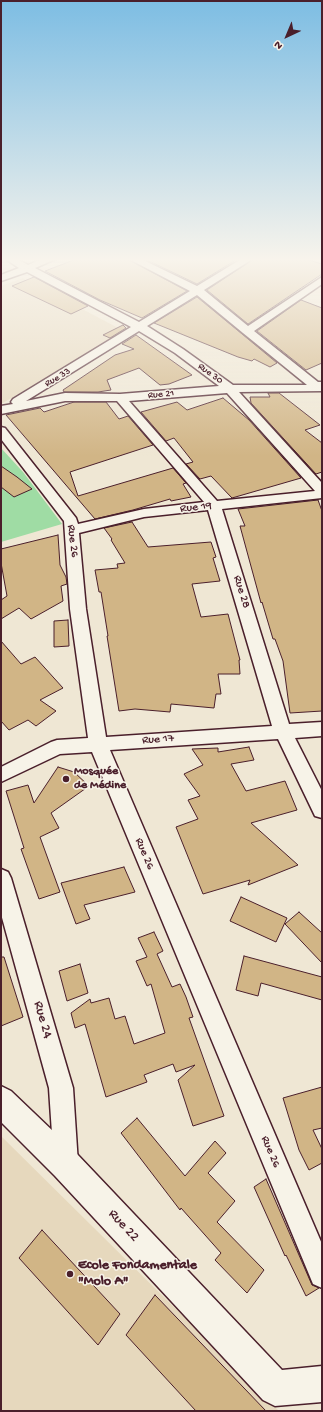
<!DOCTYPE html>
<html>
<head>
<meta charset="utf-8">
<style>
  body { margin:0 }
  #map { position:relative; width:323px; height:1412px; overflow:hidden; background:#efe7d4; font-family:"Gochi Hand",sans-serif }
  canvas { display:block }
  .frame { position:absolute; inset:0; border:2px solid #4a1f2b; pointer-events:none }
  .north { position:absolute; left:267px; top:16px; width:40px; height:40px; -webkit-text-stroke:3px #f7f3e8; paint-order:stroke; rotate:224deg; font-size:11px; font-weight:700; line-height:16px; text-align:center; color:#4a1f2b }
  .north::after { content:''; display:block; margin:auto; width:14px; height:18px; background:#4a1f2b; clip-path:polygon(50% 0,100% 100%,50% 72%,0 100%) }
</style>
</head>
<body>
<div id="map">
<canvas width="323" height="1412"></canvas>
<div class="frame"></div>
<div class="north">N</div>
</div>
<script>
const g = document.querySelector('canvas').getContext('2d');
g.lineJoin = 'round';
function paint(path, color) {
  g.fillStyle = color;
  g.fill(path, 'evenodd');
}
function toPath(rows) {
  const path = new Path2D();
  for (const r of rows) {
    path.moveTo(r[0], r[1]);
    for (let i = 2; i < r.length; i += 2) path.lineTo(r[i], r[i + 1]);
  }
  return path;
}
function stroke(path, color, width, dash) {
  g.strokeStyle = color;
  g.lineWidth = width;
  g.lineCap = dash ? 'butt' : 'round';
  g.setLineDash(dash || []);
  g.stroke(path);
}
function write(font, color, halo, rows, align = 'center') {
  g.font = font + ' "Gochi Hand",sans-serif';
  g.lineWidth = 3;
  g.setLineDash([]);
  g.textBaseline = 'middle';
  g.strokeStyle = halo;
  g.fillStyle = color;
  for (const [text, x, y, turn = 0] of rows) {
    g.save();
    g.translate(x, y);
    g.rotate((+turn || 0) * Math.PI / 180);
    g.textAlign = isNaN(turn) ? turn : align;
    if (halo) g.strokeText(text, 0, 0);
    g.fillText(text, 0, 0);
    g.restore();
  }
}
paint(toPath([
  [23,278,126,332,1,404,1,286],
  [1,1136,279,1411,1,1411]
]), '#e6d8bd');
paint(toPath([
  [1,448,23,472,62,524,1,542]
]), '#9fdca4');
const building = toPath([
  [79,258,126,258,187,291,142,318,100,300,45,271,79,258],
  [143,258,239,258,197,284,143,258],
  [255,258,302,258,322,264,322,274,248,324,207,290,255,258],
  [34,277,88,306,71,314,12,286,34,277],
  [197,297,242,334,277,363,270,367,254,359,252,361,238,357,154,323,197,297],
  [301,300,322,308,322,363,306,370,257,331,301,300],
  [123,325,126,328,110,338,103,335,123,325],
  [136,335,192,375,169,384,160,385,139,368,107,380,111,390,98,392,64,392,63,390,115,355,134,349,122,344,136,335],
  [268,393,279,393,320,425,305,430,322,443,322,472,316,474,251,403,250,397,270,397,268,393],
  [223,398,249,420,301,478,232,498,211,476,200,479,186,464,193,462,174,438,166,441,141,412,177,402,187,410,223,398],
  [74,402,106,402,119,419,128,416,153,445,70,472,78,496,173,468,186,483,183,484,191,497,171,501,170,499,133,510,95,519,6,415,40,408,44,412,74,402],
  [1,466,17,477,32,489,14,497,1,487,1,466],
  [318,500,322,511,322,711,290,713,283,661,275,639,273,639,262,602,261,603,240,526,245,526,238,509,318,500],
  [132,522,148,547,211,542,216,557,213,558,220,581,192,584,201,617,228,614,240,660,239,660,240,674,218,674,221,694,216,694,214,708,171,704,170,712,135,709,119,711,107,636,108,636,101,592,99,592,95,570,118,568,117,564,125,563,111,540,112,539,104,528,132,522],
  [58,535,60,565,66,577,67,584,61,586,63,601,31,619,19,608,1,619,1,600,7,596,1,563,1,549,58,535],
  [68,620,69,646,54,647,54,621,68,620],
  [1,641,21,664,35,657,63,688,40,700,56,711,36,726,28,720,9,730,1,721,1,641],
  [249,747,254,760,231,764,246,791,285,781,297,810,251,823,298,865,248,885,250,880,203,894,176,827,198,819,188,800,200,796,184,774,203,765,192,749,218,748,218,752,249,747],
  [58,767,74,772,89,786,51,813,59,828,40,837,60,892,39,899,21,849,24,848,6,791,28,785,34,803,58,767],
  [124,867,135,892,84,905,90,919,76,924,61,883,124,867],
  [241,897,287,918,276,942,230,921,241,897],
  [299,912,322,933,322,963,285,924,299,912],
  [154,932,163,951,157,954,172,987,180,984,186,997,193,1017,189,1018,224,1116,193,1126,178,1080,195,1065,176,1072,173,1064,144,1075,147,1082,106,1097,85,1024,75,1028,71,1013,90,999,91,1003,109,998,115,1019,125,1016,134,1044,165,1033,151,984,147,986,136,961,147,957,138,938,154,932],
  [244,956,322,977,322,1000,261,983,258,996,236,990,244,956],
  [1,957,4,957,23,1017,1,1026,1,957],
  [80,964,88,993,67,1001,59,971,80,964],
  [322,1087,322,1128,313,1130,322,1149,322,1163,309,1170,299,1150,283,1098,322,1087],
  [137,1118,185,1176,215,1141,226,1153,208,1173,235,1201,217,1222,264,1270,247,1293,215,1260,221,1253,181,1208,180,1210,121,1133,137,1118],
  [266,1179,312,1285,319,1288,306,1296,286,1255,285,1256,254,1187,266,1179],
  [42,1230,120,1314,98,1345,19,1258,42,1230],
  [155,1295,266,1411,196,1411,126,1335,155,1295]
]);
paint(building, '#d1b586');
stroke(building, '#4a1f2b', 1);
const minor = toPath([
  [4,258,16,258,28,265,44,258,58,258,35,268,139,322,190,291,127,258,139,258,197,286,243,258,254,258,204,290,248,326,322,277,322,284,254,331,318,382,322,382,322,391,239,392,322,483,322,498,222,509,289,724,322,722,322,736,295,738,322,791,322,818,315,816,278,739,110,750,322,1244,322,1288,313,1284,92,752,60,754,1,782,1,767,51,742,57,740,88,738,70,609,64,521,1,439,1,427,5,428,76,518,78,524,144,509,204,502,117,401,65,401,1,414,1,406,13,404,11,402,13,399,131,327,27,272,1,281,1,275,19,268,4,258],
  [197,295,243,333,307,385,233,385,183,349,147,326,197,295],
  [139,331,175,353,219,386,120,394,65,393,26,401,139,331],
  [227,393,315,491,217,501,129,401,227,393],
  [208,510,272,726,106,737,86,609,79,533,144,517,208,510],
  [1,869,8,872,11,878,73,1088,78,1164,75,1173,66,1176,57,1173,54,1164,49,1088,1,914,1,869]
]);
const tertiary = toPath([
  [1,1086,11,1091,77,1154,282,1370,322,1366,322,1402,275,1406,263,1400,55,1176,1,1122,1,1086]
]);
stroke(minor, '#4a1f2b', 3);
stroke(tertiary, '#4a1f2b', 3);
paint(minor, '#f7f3e8');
paint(tertiary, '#f7f3e8');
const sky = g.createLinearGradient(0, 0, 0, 456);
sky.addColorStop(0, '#7dbde3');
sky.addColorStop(0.57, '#f8f4ec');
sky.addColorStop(1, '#f8f4ec00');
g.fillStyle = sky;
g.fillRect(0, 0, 323, 456);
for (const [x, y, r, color] of [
  [66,779,4,"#4a1f2b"],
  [70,1274,4,"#4a1f2b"]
]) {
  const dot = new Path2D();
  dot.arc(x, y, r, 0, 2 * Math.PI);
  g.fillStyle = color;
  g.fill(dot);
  stroke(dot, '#f7f3e8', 1.5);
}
write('10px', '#4a1f2b', '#f7f3e8', [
  ["Rue 30",210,374,36],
  ["Rue 33",58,378,-31],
  ["Rue 21",161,395,-5]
]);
write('12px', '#4a1f2b', '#f7f3e8', [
  ["Rue 19",196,508,-6],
  ["Rue 26",72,541,83],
  ["Rue 28",241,592,73],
  ["Rue 17",158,740,-4],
  ["Rue 26",144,854,67],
  ["Rue 26",270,1152,67]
]);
write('bold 12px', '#4a1f2b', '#f7f3e8', [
  ["Mosquée",74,772],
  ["de Médine",74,786]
], 'left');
write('14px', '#4a1f2b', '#f7f3e8', [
  ["Rue 24",42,1020,74],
  ["Rue 22",123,1226,47]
]);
write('bold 14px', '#4a1f2b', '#f7f3e8', [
  ["Ecole Fondamentale",78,1266],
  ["\"Molo A\"",78,1282]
], 'left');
</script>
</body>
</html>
